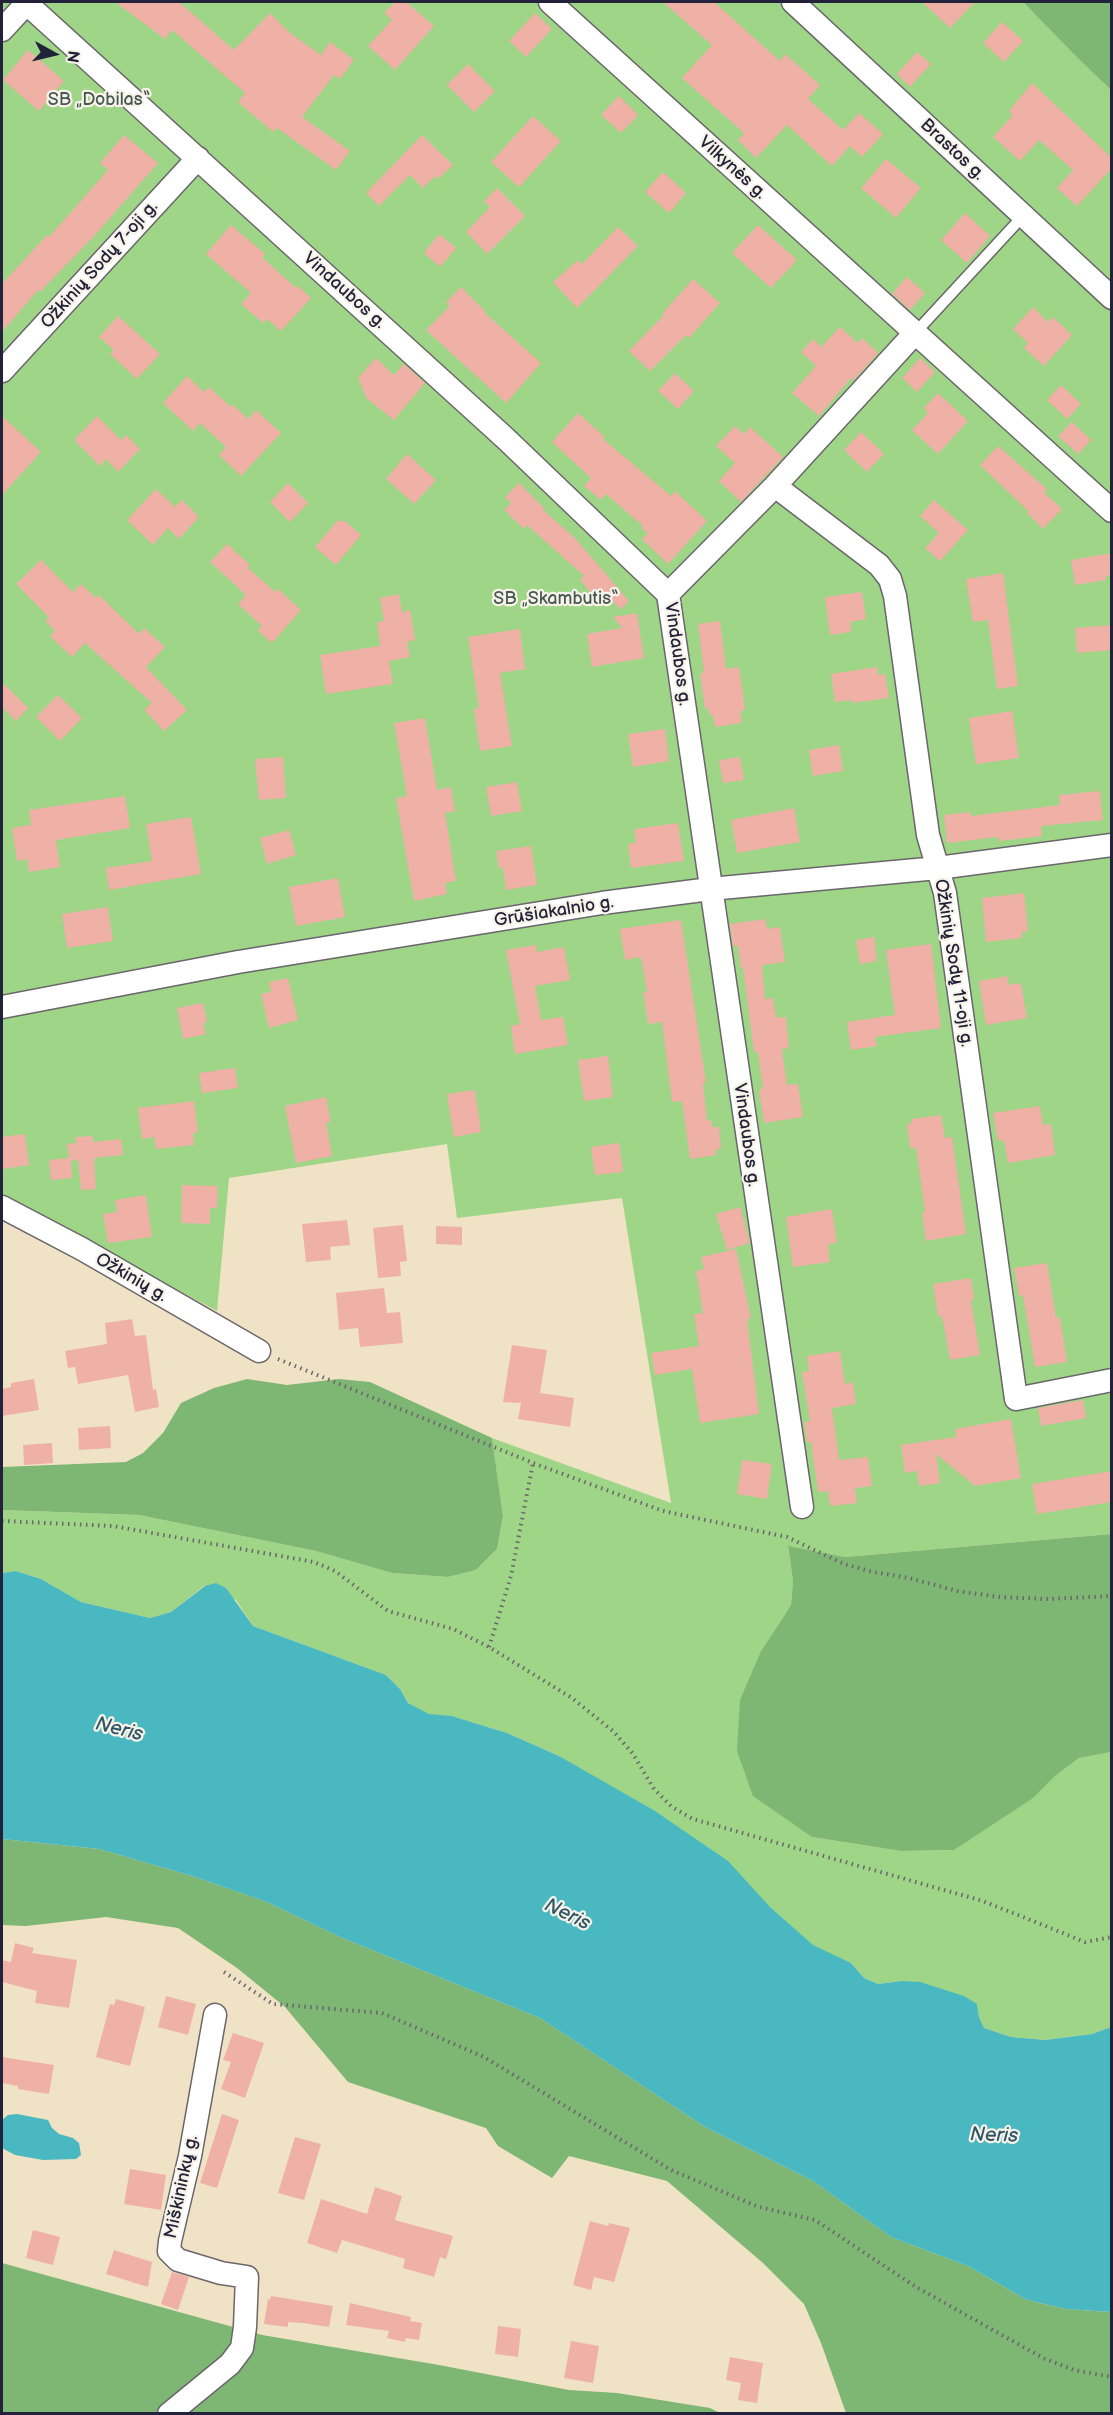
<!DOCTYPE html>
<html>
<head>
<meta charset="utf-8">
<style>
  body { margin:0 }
  #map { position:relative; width:1113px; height:2415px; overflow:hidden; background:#f0e3c5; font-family:"Balsamiq Sans",sans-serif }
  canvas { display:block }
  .frame { position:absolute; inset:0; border:3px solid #22223b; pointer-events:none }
  .north { position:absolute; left:24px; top:24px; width:60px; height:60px; -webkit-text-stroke:4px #f7f3e8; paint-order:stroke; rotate:98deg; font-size:16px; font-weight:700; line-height:24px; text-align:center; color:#22223b }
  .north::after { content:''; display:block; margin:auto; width:21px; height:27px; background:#22223b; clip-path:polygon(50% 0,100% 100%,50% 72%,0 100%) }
</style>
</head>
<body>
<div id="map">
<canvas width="1113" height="2415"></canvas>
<div class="frame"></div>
<div class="north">N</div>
</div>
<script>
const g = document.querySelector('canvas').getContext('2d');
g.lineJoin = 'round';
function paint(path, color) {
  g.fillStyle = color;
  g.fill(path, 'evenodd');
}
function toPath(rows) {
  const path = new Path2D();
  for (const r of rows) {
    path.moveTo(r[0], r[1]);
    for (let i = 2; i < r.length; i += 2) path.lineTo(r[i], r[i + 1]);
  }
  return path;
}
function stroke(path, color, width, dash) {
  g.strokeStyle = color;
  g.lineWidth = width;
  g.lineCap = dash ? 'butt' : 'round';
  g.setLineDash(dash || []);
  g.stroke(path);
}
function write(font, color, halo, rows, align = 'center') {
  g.font = font + ' "Balsamiq Sans",sans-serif';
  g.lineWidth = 4.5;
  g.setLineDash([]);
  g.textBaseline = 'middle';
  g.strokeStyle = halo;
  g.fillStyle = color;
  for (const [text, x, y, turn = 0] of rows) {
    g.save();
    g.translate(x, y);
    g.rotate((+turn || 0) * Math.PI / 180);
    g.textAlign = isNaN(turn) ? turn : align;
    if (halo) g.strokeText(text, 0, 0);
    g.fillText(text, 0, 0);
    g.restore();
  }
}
paint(toPath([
  [2,2,1023,2,1111,90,1111,1534,845,1557,788,1547,793,1581,791,1605,761,1651,812,1837,901,1851,954,1850,1079,1758,1111,1752,1111,2027,1092,2034,1045,2040,1011,2037,984,2028,979,2017,977,2004,901,1981,878,1984,864,1978,851,1963,813,1946,770,1907,559,1756,507,1733,452,1716,429,1715,408,1703,400,1689,386,1675,253,1626,236,1600,204,1586,171,1612,150,1618,81,1602,41,1579,16,1571,2,1573,2,1510,139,1515,316,1551,392,1573,448,1577,476,1570,497,1549,503,1516,492,1438,671,1503,622,1198,457,1218,447,1144,229,1178,217,1311,2,1197]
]), '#9ed587');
paint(toPath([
  [1023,2,1111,2,1111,90,1076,56],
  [247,1379,287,1385,339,1379,370,1382,492,1438,503,1516,497,1549,476,1570,448,1577,392,1573,316,1551,139,1515,2,1510,2,1467,126,1462,143,1453,163,1433,181,1403,214,1388],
  [1111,1534,1111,1752,1079,1758,1055,1776,1033,1798,954,1850,901,1851,812,1837,753,1796,737,1751,740,1700,761,1651,791,1605,793,1581,788,1546,845,1557],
  [2,1839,99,1849,192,1876,267,1902,340,1937,540,2018,705,2127,813,2181,891,2237,968,2266,1027,2300,1066,2309,1111,2312,1111,2413,846,2413,821,2343,804,2304,763,2263,667,2181,569,2156,552,2178,498,2146,486,2128,348,2082,285,2007,237,1968,178,1928,106,1917,26,1926,2,1925],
  [2,2263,262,2335,439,2365,569,2390,617,2393,710,2408,720,2413,2,2413]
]), '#7eb674');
paint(toPath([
  [16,1571,41,1579,81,1602,150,1618,171,1612,205,1586,216,1583,226,1588,253,1626,386,1675,400,1689,408,1703,429,1714,452,1716,507,1733,559,1756,655,1811,728,1861,770,1907,813,1945,851,1963,864,1978,878,1984,901,1981,920,1982,964,1996,977,2004,979,2017,984,2028,1011,2037,1045,2040,1092,2034,1111,2027,1111,2312,1066,2309,1027,2300,968,2266,891,2237,813,2181,705,2127,540,2018,340,1937,267,1902,192,1876,99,1849,2,1839,2,1573],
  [17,2114,48,2120,52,2128,59,2134,73,2138,79,2143,81,2155,76,2159,43,2160,15,2155,2,2148,2,2120,8,2115]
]), '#4ab8c1');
paint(toPath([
  [115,2,179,2,234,50,270,13,290,33,321,55,330,42,354,60,340,79,334,75,302,117,350,151,336,170,277,128,273,132,238,102,245,93,172,30,165,39],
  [395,2,406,2,434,26,395,70,368,46,392,20,384,13],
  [663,2,714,2,780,61,785,54,820,85,808,99,843,130,859,113,883,134,862,157,850,146,832,166,787,125,756,158,738,140,744,133,682,78,712,45],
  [922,2,975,2,950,28],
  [535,13,552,29,526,57,509,41],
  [1002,22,1023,41,1004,62,983,43],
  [28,50,64,81,39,111,3,80],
  [917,52,931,64,910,87,897,74],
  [468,64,495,91,474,112,447,85],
  [1032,83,1112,158,1112,168,1077,206,1057,188,1073,170,1039,140,1020,161,993,137,1013,115,1009,111],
  [619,96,638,115,621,133,601,115],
  [533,116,561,141,519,187,491,162],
  [124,135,158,163,95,235,40,292,38,290,2,332,2,284,47,235,49,237,108,170,100,163],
  [422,135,453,165,438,179,435,176,423,188,410,175,379,206,366,193],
  [886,159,921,188,896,218,861,188],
  [663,172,686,193,669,213,645,192],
  [497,188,525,216,487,254,466,232,490,207,484,201],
  [965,213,990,236,967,263,941,240],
  [231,225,265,254,262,257,296,288,298,286,311,298,281,331,267,319,263,323,241,304,251,293,206,254],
  [758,225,797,260,771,288,732,253],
  [618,227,638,246,577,308,553,282,578,260,582,264],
  [439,234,456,248,440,267,424,253],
  [907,277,925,293,910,310,892,294],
  [693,279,720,303,689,338,686,335,650,371,629,351,664,315,662,314],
  [461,287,486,312,485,313,541,363,506,403,426,330,450,306,446,302],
  [1033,307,1048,322,1053,317,1072,335,1044,366,1024,348,1028,343,1013,329],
  [118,316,160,354,137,379,110,354,114,350,99,337],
  [840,327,858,343,862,338,878,353,854,380,851,378,819,416,792,393,816,366,801,352,813,339,821,347],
  [376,358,394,375,404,364,425,383,394,420,366,398,358,378],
  [920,358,935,372,917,392,902,378],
  [675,373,694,391,678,409,658,391],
  [187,376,204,392,209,387,231,407,233,405,248,419,256,410,281,433,241,476,219,455,226,447,200,423,193,431,163,403],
  [1061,385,1081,404,1067,419,1047,400],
  [938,393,968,421,938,454,912,430,928,413,924,408],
  [578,413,605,437,603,439,671,496,675,491,707,521,668,564,642,539,648,533,641,528,643,526,606,494,601,500,584,486,591,478,552,442],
  [2,416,41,452,2,495],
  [97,416,121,440,126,435,140,449,118,472,106,459,100,466,74,440],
  [1072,422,1091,440,1078,454,1058,436],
  [735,426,744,434,750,427,783,457,741,502,719,481,735,463,716,446],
  [861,432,884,454,867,472,844,450],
  [998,446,1047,489,1044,492,1062,509,1043,529,1027,513,1028,511,980,465],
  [407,454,436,480,414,504,386,479],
  [288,483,308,503,290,522,270,502],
  [519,483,544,508,543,510,575,538,629,601,621,609,605,595,598,601,580,580,584,576,527,525,524,529,504,510,511,503,505,497],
  [156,489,175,507,182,500,199,517,179,539,168,528,153,545,127,520],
  [934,500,968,530,940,561,925,548,939,533,920,516],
  [337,521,345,521,361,535,336,565,315,547],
  [227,544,250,565,248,568,275,592,278,589,301,610,272,643,258,631,262,626,238,604,246,595,210,562],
  [1112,553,1112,575,1106,576,1106,580,1075,585,1071,560],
  [41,560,73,592,81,584,96,598,99,595,139,634,144,628,165,647,146,667,187,710,164,731,144,710,152,703,85,643,72,657,50,636,55,631,45,621,49,617,16,584],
  [1003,573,1018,686,997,689,988,620,973,622,966,579],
  [862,592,866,619,850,622,851,632,830,635,825,597],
  [399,594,402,612,410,610,415,640,407,642,410,657,389,661,393,684,326,694,320,655,380,646,377,622,384,621,380,598],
  [637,613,644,658,592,667,587,634,622,628,613,617],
  [720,621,726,669,739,667,745,710,740,711,742,723,715,727,713,715,710,715,708,708,705,709,700,673,704,673,698,624],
  [1112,625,1112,650,1077,653,1075,628],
  [520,629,525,669,500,673,512,746,480,751,474,709,479,708,468,637],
  [877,667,878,675,885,674,889,698,852,703,852,700,835,702,831,674],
  [2,682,28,708,16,721,2,707],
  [58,695,82,718,60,741,36,717],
  [1012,711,1019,758,976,764,969,718],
  [425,718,437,790,451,787,455,811,445,813,456,881,445,883,447,894,414,901,396,798,407,796,394,723],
  [665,729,669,761,633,767,628,734],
  [839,745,843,771,813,776,809,750],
  [283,757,286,798,259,800,255,759],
  [740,757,744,780,723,783,719,760],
  [517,782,522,811,491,816,486,787],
  [1100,791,1103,820,1041,826,1042,836,999,841,998,837,947,843,944,815,970,812,971,816,1060,805,1059,795],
  [125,796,130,828,56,840,60,867,29,872,27,859,17,861,12,828,31,825,29,810],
  [794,808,800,842,737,853,731,820],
  [191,817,201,874,109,890,106,868,152,861,146,824],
  [678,823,684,861,631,868,628,844,636,842,634,829],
  [289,830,296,855,267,864,260,838],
  [531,846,537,885,506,890,503,868,499,868,496,851],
  [338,878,345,917,296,926,289,887],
  [1024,893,1028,931,1022,932,1022,938,986,942,982,898],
  [108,907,113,941,67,948,62,914],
  [765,919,767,929,780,927,785,962,762,965,765,999,773,998,776,1018,786,1017,789,1048,782,1049,787,1085,798,1084,803,1117,764,1123,759,1090,763,1089,758,1052,754,1052,743,968,741,968,738,946,733,946,730,924],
  [681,920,706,1082,703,1083,707,1120,711,1120,712,1127,719,1127,721,1149,715,1150,716,1155,690,1159,682,1101,672,1102,662,1022,648,1024,643,992,647,992,641,957,625,960,620,929],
  [874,937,877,961,860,964,856,940],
  [931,944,941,1028,875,1037,877,1046,851,1050,847,1022,895,1015,886,950],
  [536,945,537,952,564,947,570,980,535,986,541,1020,563,1017,568,1045,515,1054,511,1026,520,1024,506,950],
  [1007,976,1009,985,1021,983,1027,1018,986,1025,979,981],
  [288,978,298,1020,269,1028,261,994,271,992,269,982],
  [203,1003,207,1022,203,1023,206,1034,183,1039,177,1008],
  [608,1056,613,1097,584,1101,578,1060],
  [235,1068,238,1088,202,1093,199,1073],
  [475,1090,481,1132,454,1137,447,1094],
  [326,1097,331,1122,326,1122,332,1156,296,1163,285,1106],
  [194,1101,198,1132,193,1133,194,1145,156,1149,154,1137,142,1139,138,1108],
  [1040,1106,1043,1125,1051,1124,1055,1155,1008,1163,1004,1140,998,1141,993,1113],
  [941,1115,945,1138,952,1137,966,1234,926,1241,922,1213,925,1212,916,1148,910,1148,907,1124,912,1123,911,1119],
  [25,1134,29,1165,2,1169,2,1137],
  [93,1136,93,1142,121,1139,123,1155,94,1158,96,1189,81,1190,78,1160,71,1161,72,1178,51,1180,49,1160,69,1158,67,1144,76,1143,75,1137],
  [619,1143,623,1172,595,1175,591,1147],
  [182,1185,218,1186,217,1208,210,1208,210,1224,181,1223],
  [146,1195,152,1237,108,1243,103,1214,117,1212,115,1200],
  [740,1207,750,1243,727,1250,716,1214],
  [832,1209,837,1243,828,1244,830,1262,793,1267,786,1217],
  [347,1220,350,1245,330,1247,331,1260,306,1262,302,1224],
  [403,1225,407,1261,400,1262,401,1276,378,1278,373,1228],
  [436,1226,462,1227,462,1245,436,1244],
  [736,1249,751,1318,747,1319,759,1414,700,1423,692,1369,655,1375,651,1353,699,1346,694,1314,703,1313,696,1271,704,1269,701,1257],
  [1047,1263,1056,1318,1060,1317,1067,1362,1035,1367,1023,1295,1019,1296,1014,1268],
  [971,1278,974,1299,971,1300,980,1355,950,1360,942,1316,938,1317,933,1284],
  [384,1288,387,1313,400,1312,403,1343,360,1347,358,1328,339,1330,336,1293],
  [132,1319,135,1336,146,1335,153,1390,156,1389,159,1407,135,1412,128,1375,78,1384,75,1367,68,1368,65,1351,107,1344,105,1323],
  [512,1345,547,1350,540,1393,574,1398,570,1427,518,1419,521,1403,503,1402],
  [840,1351,845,1384,853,1382,856,1404,832,1408,839,1460,868,1457,872,1486,855,1488,857,1503,830,1506,828,1491,818,1492,811,1442,807,1442,804,1422,810,1421,802,1372,809,1371,807,1356],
  [34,1379,39,1410,2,1416,2,1389,11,1387,11,1383],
  [1083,1400,1086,1418,1041,1426,1038,1408],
  [1011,1419,1021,1478,975,1486,936,1454,940,1483,919,1486,917,1471,905,1473,901,1445,956,1437,955,1429],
  [110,1426,111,1448,79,1450,78,1428],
  [52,1443,53,1463,24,1465,23,1445],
  [742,1460,772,1464,767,1499,737,1494],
  [1112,1471,1112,1502,1037,1514,1032,1484],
  [15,1943,34,1948,32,1953,77,1960,69,2008,35,2003,37,1991,2,1982,2,1960,11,1962],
  [166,1996,196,2004,188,2035,158,2027],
  [116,1999,145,2007,130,2066,96,2057,110,2004,114,2005],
  [233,2033,264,2043,245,2098,221,2089,231,2062,223,2060],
  [2,2057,54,2065,49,2094,18,2089,18,2086,2,2083],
  [222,2114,239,2120,217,2188,200,2183],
  [295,2137,321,2144,304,2200,278,2193],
  [130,2169,166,2175,161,2210,124,2204],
  [375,2187,402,2196,395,2220,453,2236,446,2259,440,2257,434,2277,403,2268,405,2259,342,2240,337,2253,307,2243,321,2199,367,2214],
  [590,2221,608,2226,609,2223,630,2228,614,2282,594,2277,591,2290,573,2285],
  [33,2230,60,2237,53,2265,26,2258],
  [114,2250,152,2262,148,2287,106,2274],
  [172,2272,189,2277,178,2310,161,2304],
  [271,2296,333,2306,329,2327,303,2323,288,2322,288,2327,264,2324,268,2299,270,2300],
  [350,2303,411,2317,410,2321,422,2323,419,2340,406,2338,405,2342,387,2338,389,2331,346,2325],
  [498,2326,521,2329,518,2357,495,2354],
  [571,2341,599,2346,593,2383,564,2378],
  [730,2357,763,2363,757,2403,738,2400,741,2383,726,2380]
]), '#efb1a5');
const lane = toPath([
  [915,333,1023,216]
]);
const street = toPath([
  [25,2,505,438,668,594,802,1507],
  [550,2,1112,511],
  [793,2,1112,298],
  [2,30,27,3],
  [2,371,198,158],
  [775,486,879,565,890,579,895,596,928,835,945,893,1016,1399,1112,1380],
  [668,594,775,486,915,333],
  [2,1007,238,962,602,903,710,889,938,868,1112,845],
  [2,1207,82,1249,259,1351],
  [169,2414,230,2364,242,2348,245,2327,247,2277,221,2273,178,2260,169,2251,170,2241,190,2156,215,2015]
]);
stroke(lane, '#6a666b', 13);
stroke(street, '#6a666b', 25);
stroke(toPath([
  [278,1359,533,1463,663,1511,787,1537,844,1564,873,1572,909,1578,957,1591,1000,1597,1049,1599,1112,1596],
  [2,1521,113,1526,314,1562,335,1571,388,1611,453,1629,489,1647,572,1698,614,1732,633,1754,654,1789,672,1807,693,1819,983,1901,1085,1942,1112,1937],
  [489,1647,511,1576,533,1463],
  [224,1972,273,2004,382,2013,484,2057,671,2170,759,2207,815,2220,916,2287,1043,2358,1074,2370,1112,2377]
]), '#6a666b', 4, [1.5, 4.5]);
stroke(lane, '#fff', 10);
stroke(street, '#fff', 22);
write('18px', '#475852', '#f7f3e8', [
  ["SB „Dobilas“",99,100],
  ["SB „Skambutis“",556,599]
]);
write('18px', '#22223b', '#f7f3e8', [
  ["Brastos g.",952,150,43],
  ["Vilkynės g.",732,168,42],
  ["Ožkinių Sodų 7-oji g.",100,265,-48],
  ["Vindaubos g.",344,291,42],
  ["Vindaubos g.",677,654,82],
  ["Grūšiakalnio g.",554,912,-9],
  ["Ožkinių Sodų 11-oji g.",953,963,81],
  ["Vindaubos g.",746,1135,82],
  ["Ožkinių g.",131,1278,30],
  ["Miškininkų g.",182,2187,-78]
]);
write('italic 20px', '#30566a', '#f7f3e8', [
  ["Neris",119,1730,14],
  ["Neris",567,1915,26],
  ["Neris",994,2136,2]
]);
</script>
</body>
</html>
